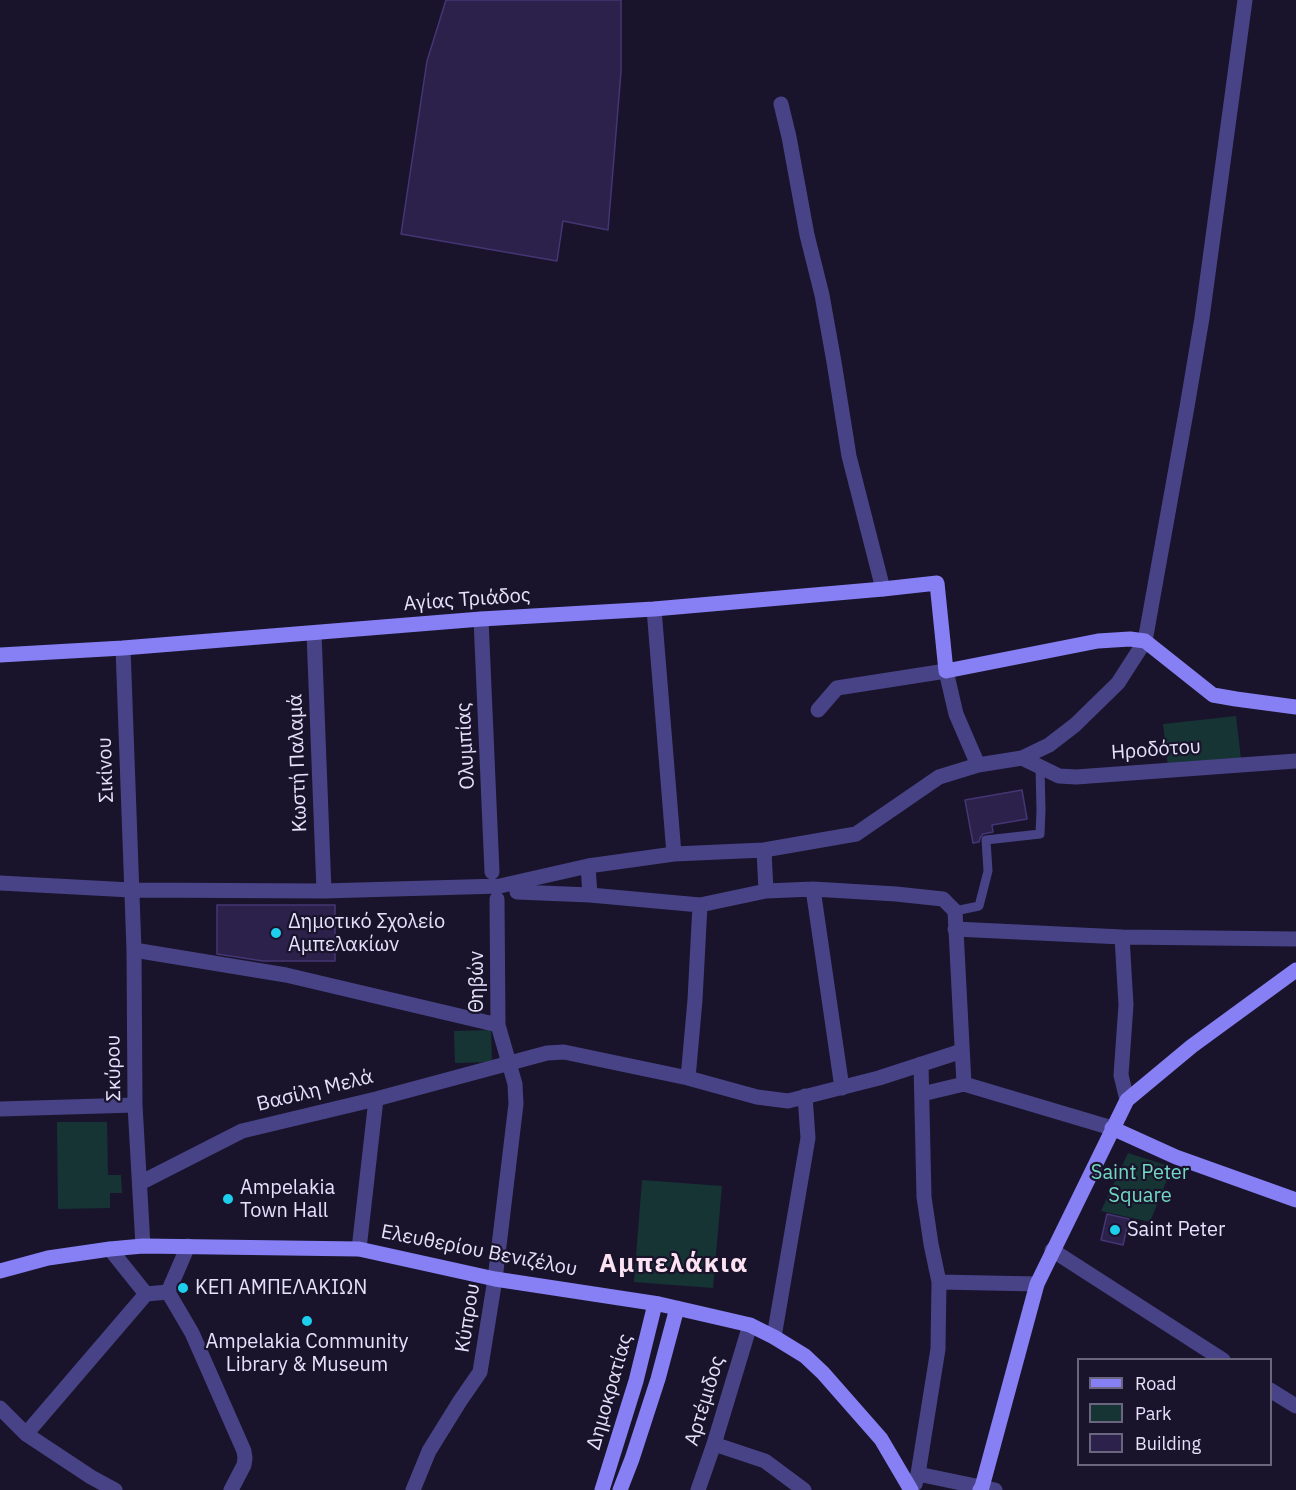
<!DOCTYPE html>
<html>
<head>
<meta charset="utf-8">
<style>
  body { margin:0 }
  #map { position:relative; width:1296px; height:1490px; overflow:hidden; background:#19142b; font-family:"IBM Plex Sans",sans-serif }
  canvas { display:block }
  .legend { position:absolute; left:1077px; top:1358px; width:195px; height:108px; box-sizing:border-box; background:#19142b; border:2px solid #6b667f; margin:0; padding:8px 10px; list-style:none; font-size:18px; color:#e5e0fc }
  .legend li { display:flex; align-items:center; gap:12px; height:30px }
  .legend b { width:30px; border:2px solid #6b667f }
</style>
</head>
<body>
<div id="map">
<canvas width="1296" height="1490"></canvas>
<ul class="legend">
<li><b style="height:8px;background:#8780f4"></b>Road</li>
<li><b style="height:16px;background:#173435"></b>Park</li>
<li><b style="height:16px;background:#2b214a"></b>Building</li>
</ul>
</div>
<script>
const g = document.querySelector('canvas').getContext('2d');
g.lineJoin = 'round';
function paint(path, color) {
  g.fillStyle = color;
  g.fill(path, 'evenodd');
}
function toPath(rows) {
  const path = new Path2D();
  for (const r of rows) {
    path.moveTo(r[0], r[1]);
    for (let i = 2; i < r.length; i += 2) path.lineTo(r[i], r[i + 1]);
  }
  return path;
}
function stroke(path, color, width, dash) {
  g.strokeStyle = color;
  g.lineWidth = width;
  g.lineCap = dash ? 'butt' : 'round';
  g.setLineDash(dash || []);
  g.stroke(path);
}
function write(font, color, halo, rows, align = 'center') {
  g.font = font + ' "IBM Plex Sans",sans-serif';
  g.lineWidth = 4.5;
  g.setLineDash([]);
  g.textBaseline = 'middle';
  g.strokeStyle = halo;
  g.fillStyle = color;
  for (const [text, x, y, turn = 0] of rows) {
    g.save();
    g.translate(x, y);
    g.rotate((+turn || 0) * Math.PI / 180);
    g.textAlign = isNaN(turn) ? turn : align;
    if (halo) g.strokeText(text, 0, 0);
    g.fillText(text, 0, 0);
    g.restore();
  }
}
paint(toPath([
  [1236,716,1241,759,1168,767,1163,724],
  [491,1030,492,1062,455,1063,454,1031],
  [107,1122,108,1175,121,1175,122,1193,110,1193,110,1208,58,1209,57,1122],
  [1128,1153,1172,1167,1150,1222,1101,1211],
  [642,1180,722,1186,713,1288,634,1282]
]), '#173435');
const building = toPath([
  [446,0,621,0,621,72,608,230,563,221,557,261,401,234,427,61,446,0],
  [1022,790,1027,819,992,825,993,832,983,834,980,838,979,842,973,843,965,800,1022,790],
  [217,905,335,905,335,961,263,961,217,954,217,905],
  [1107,1214,1129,1219,1123,1245,1101,1240,1107,1214]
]);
paint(building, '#2b214a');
stroke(building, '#443674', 1.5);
stroke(toPath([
  [955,911,979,906,988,871,986,840,1040,834,1041,810,1040,767]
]), '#484386', 9);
stroke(toPath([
  [781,104,789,137,807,235,822,295,834,362,849,456,883,589],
  [654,609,674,854],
  [481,619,492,872],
  [314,633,324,891],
  [123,648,134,950,135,1105,143,1246],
  [818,710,837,688,946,671,956,714,978,765],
  [1022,758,1059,776,1076,777,1296,761],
  [764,850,766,891],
  [588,866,590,895],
  [0,883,131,890,324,891,500,886,588,866,674,854,764,850,856,834,939,777,978,765,1022,758,1049,745,1075,725,1118,683,1145,641,1187,407,1202,318,1245,0],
  [813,889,842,1088],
  [517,892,590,895,700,905,766,891,813,889,896,894,943,899,955,911,964,1084,1112,1128],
  [955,929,1122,937,1296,939],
  [1122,937,1126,1005,1121,1075,1127,1100],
  [134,950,286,975,498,1025],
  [688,1078,695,1000,700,905],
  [922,1094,964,1084],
  [0,1109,135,1105],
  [140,1183,242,1131,376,1099,547,1053,564,1052,688,1078,757,1097,788,1101,879,1078,962,1051],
  [110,1249,146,1294,168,1292,192,1333,244,1451,245,1458,244,1465,231,1490],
  [359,1249,376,1099],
  [1052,1250,1223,1360],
  [939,1282,1037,1284],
  [168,1292,188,1246],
  [774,1337,808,1138,805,1096],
  [1270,1390,1296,1406],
  [0,1408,26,1434,91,1477,115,1490],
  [26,1434,146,1294],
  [714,1444,765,1461,804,1490],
  [918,1474,938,1349,939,1282,931,1244,924,1197,921,1064],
  [915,1484,918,1474,995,1490],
  [413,1490,429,1451,460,1401,480,1372,495,1279,516,1104,515,1084,498,1025,497,899],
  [698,1490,714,1444,750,1325]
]), '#484386', 15);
stroke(toPath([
  [0,655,123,648,481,619,654,609,883,589,937,583,946,671,1098,641,1130,639,1145,641,1213,695,1236,699,1296,707],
  [1112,1128,1176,1157,1296,1200],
  [0,1271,48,1258,110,1249,143,1246,359,1249,495,1279,659,1304,733,1321,750,1325,774,1337,805,1356,823,1373,881,1439,911,1490],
  [602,1490,636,1381,655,1304],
  [620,1490,632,1459,658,1379,677,1308],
  [980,1490,982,1487,1037,1284,1127,1100,1192,1046,1296,970]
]), '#8780f4', 15);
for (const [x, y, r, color] of [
  [276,933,6,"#1dcfec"],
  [228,1199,6,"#1dcfec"],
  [1115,1230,6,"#1dcfec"],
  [183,1288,6,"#1dcfec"],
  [307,1321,6,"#1dcfec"]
]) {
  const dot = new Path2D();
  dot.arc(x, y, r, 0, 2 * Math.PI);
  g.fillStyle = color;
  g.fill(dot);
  stroke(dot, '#19142b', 2);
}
write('20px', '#e5e0fc', '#19142b', [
  ["Αγίας Τριάδος",467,600,-4],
  ["Ολυμπίας",466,746,-93],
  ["Ηροδότου",1156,750,-4],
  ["Κωστή Παλαμά",298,763,-92],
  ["Σικίνου",106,770,-92],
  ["Θηβών",477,982,-90],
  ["Σκύρου",114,1068,-91],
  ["Βασίλη Μελά",315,1091,-14],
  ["Ελευθερίου Βενιζέλου",479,1251,11],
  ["Κύπρου",468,1318,-81],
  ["Δημοκρατίας",610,1392,-74],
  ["Αρτέμιδος",705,1401,-73]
]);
write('20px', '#e5e0fc', '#19142b', [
  ["Δημοτικό Σχολείο",288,922],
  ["Αμπελακίων",288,945],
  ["Ampelakia",240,1188],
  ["Town Hall",240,1211],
  ["Saint Peter",1127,1230],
  ["ΚΕΠ ΑΜΠΕΛΑΚΙΩΝ",195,1288],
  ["Ampelakia Community",307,1342,"center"],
  ["Library & Museum",307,1365,"center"]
], 'left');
write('20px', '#71d8c2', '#19142b', [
  ["Saint Peter",1140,1173],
  ["Square",1140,1196]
]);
g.letterSpacing = '1.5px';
write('bold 26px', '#fde2f2', '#19142b', [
  ["Αμπελάκια",674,1264]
]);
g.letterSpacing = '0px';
</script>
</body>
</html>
